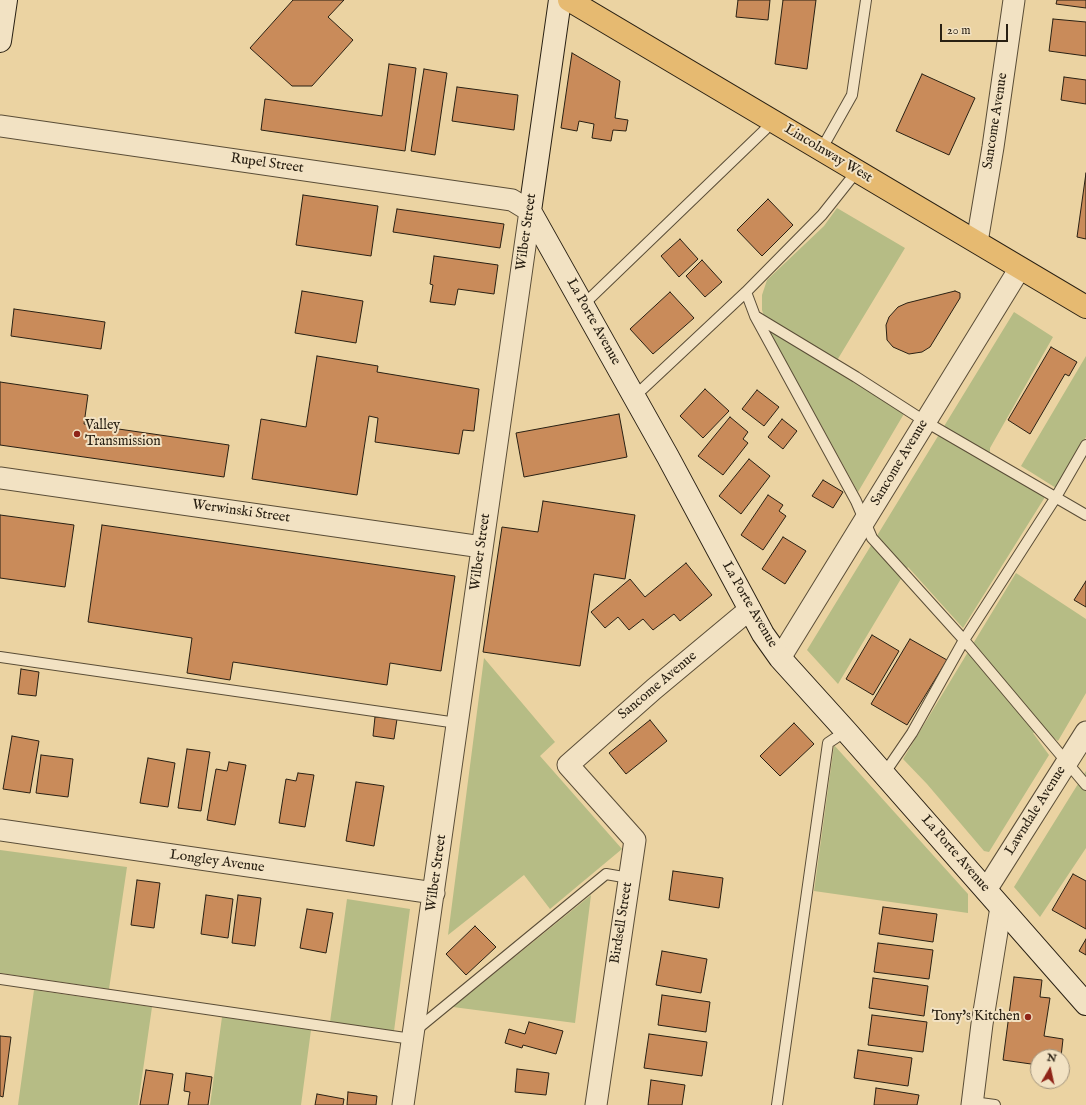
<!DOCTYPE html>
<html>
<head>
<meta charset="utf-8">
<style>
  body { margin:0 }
  #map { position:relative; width:1086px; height:1105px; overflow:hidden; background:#ebd3a2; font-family:"IM FELL English",serif }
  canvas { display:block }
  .north { position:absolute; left:1030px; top:1049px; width:40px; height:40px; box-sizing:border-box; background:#f2e2c3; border:1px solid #a2947d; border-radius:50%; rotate:9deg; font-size:11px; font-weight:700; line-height:16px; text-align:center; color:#292013 }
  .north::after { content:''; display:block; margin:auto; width:14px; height:18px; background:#8f2418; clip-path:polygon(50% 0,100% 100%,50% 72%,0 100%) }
  .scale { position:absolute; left:940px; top:24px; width:68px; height:18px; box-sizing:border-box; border:2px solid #292013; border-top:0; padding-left:5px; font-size:12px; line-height:14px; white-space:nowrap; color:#292013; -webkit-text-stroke:3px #f2e2c3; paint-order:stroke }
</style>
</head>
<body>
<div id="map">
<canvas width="1086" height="1105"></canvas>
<div class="north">N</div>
<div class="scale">20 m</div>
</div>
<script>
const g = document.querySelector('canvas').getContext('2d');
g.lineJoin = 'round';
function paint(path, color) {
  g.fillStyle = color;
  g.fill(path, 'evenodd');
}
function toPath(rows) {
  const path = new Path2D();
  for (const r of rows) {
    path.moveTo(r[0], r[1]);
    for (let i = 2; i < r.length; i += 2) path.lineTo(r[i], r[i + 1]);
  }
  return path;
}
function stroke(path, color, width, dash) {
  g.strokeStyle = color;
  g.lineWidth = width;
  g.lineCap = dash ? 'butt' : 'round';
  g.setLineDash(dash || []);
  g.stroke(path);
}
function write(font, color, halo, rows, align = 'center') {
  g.font = font + ' "IM FELL English",serif';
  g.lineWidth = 4;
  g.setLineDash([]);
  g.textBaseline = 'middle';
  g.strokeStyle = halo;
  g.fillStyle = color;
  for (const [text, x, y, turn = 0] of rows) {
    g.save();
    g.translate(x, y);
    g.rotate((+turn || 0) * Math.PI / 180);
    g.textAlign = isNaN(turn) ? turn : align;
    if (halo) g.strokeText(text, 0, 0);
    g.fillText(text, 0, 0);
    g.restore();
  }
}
paint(toPath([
  [837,208,905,248,833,367,905,412,858,492,768,329,762,310,762,295,767,280,824,226],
  [1014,312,1053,337,990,448,990,465,1045,497,963,628,908,567,838,684,807,650],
  [1086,356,1086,437,1056,488,1021,466],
  [1016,573,1086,619,1086,693,1058,741,1043,729,1033,733,1049,755,989,852,984,851,927,784,903,759],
  [484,658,555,742,540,756,622,849,550,909,524,875,448,935],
  [834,745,968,894,968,913,814,891],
  [1086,771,1086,848,1040,917,1014,887],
  [0,850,127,867,109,989,0,973],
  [591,895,575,1023,453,1007],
  [347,899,410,909,394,1031,330,1022],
  [34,990,152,1007,138,1105,18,1105],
  [222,1017,311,1030,301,1105,210,1105]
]), '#b6bc85');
const building = toPath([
  [293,0,344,0,328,17,353,40,312,86,292,86,250,48,293,0],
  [738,0,770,0,768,20,736,17,738,0],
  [783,0,816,0,807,69,775,64,783,0],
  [1057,0,1086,0,1086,8,1056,4,1057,0],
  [1053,19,1086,22,1086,56,1049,51,1053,19],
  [572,53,620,81,615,118,628,120,626,131,613,130,611,141,592,138,594,124,579,121,577,131,561,128,572,53],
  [389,64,416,68,405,151,261,130,265,99,382,116,389,64],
  [424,69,447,73,435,155,411,151,424,69],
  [922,74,975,98,949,155,896,131,922,74],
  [1064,77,1086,80,1086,104,1061,100,1064,77],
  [457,87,518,95,514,130,452,121,457,87],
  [1086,173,1086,239,1077,237,1086,173],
  [303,195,378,206,371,256,296,245,303,195],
  [768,199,793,225,762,256,737,230,768,199],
  [397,209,504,224,500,248,393,232,397,209],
  [680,239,698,259,679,277,661,256,680,239],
  [434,256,498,265,494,294,458,289,455,305,430,302,433,285,430,284,434,256],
  [702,260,722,282,705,297,686,276,702,260],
  [302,291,363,301,356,343,295,333,302,291],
  [955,291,960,293,960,298,930,347,922,352,909,354,893,347,887,340,886,325,889,317,898,307,907,303,955,291],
  [670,292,694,318,653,354,630,329,670,292],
  [14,309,105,322,101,349,11,336,14,309],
  [1051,347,1077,362,1069,376,1065,374,1030,434,1008,420,1051,347],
  [317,356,378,366,377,372,479,389,474,431,463,430,459,454,375,442,378,418,369,416,357,495,252,479,261,419,306,427,317,356],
  [0,382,88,395,84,424,229,445,224,477,0,445,0,382],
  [705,389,729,411,703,438,680,416,705,389],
  [757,390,779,407,764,426,742,409,757,390],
  [619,414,627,457,524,477,516,433,619,414],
  [730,417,748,432,743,439,748,443,723,475,698,456,730,417],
  [782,419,797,431,783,449,768,437,782,419],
  [749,459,770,476,741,514,719,496,749,459],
  [823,480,843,492,833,508,812,496,823,480],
  [768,495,783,505,779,511,786,516,763,550,741,535,768,495],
  [543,501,635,515,625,579,594,574,580,666,483,652,502,527,538,532,543,501],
  [0,515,74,525,65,587,0,578,0,515],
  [102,525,455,576,441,671,390,663,387,685,233,662,230,680,187,673,192,638,88,622,102,525],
  [783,537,806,551,785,584,762,569,783,537],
  [686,563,712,595,680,621,674,614,653,630,643,619,629,630,618,617,605,628,591,612,630,579,645,597,686,563],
  [1086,581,1086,607,1074,600,1086,581],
  [872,635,899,651,873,695,846,679,872,635],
  [910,639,947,660,907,725,871,704,910,639],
  [21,669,39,672,36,696,18,694,21,669],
  [375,717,397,719,394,739,373,736,375,717],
  [650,720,667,741,626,774,609,753,650,720],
  [794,723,814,744,780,776,760,756,794,723],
  [12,736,39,741,30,793,3,789,12,736],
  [187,749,210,752,201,811,178,808,187,749],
  [41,755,73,759,68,797,36,793,41,755],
  [148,758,175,763,168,807,140,803,148,758],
  [229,762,246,765,235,825,207,820,216,769,227,771,229,762],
  [298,773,314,775,305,827,279,823,286,779,296,781,298,773],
  [356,782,384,786,374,846,346,841,356,782],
  [673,871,723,878,719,908,669,900,673,871],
  [1073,874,1086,881,1086,929,1052,910,1073,874],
  [137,880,160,883,154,928,131,925,137,880],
  [206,895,233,899,228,938,201,934,206,895],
  [238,895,261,898,255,946,232,943,238,895],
  [883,907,937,914,933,942,879,934,883,907],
  [307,909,333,913,326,953,300,948,307,909],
  [475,926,496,947,466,975,446,954,475,926],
  [1086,939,1086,955,1079,951,1086,939],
  [878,943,933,950,929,979,874,972,878,943],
  [662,951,707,959,701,993,656,985,662,951],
  [1014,977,1042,980,1040,997,1050,998,1044,1036,1063,1039,1061,1057,1038,1057,1038,1065,1003,1060,1014,977],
  [873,978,928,986,924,1016,869,1008,873,978],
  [662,995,710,1002,706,1032,658,1025,662,995],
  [872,1015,927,1022,923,1052,868,1045,872,1015],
  [529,1022,563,1031,556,1054,523,1045,522,1048,505,1043,509,1029,525,1034,529,1022],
  [649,1034,707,1042,702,1076,644,1068,649,1034],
  [0,1036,11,1037,3,1097,0,1096,0,1036],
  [858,1050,912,1058,908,1086,854,1078,858,1050],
  [517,1069,549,1073,546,1095,515,1092,517,1069],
  [146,1070,173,1074,168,1105,140,1105,146,1070],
  [186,1073,212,1077,208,1105,188,1105,190,1092,184,1091,186,1073],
  [651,1080,685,1085,682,1105,648,1105,651,1080],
  [876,1088,919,1095,917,1105,874,1105,876,1088],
  [348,1092,377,1096,376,1105,347,1105,348,1092],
  [317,1094,344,1099,343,1105,315,1105,317,1094]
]);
paint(building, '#c98b5a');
stroke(building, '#292013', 1);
const lane = toPath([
  [821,150,852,95,866,0],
  [746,292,755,316,856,377,926,422,1086,515],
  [583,305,773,122],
  [755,316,856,501,872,538,964,640,1086,785],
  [635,396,746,292,822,215,857,171],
  [0,657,457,723],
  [884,774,912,733,964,640,1056,497,1086,445],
  [0,979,412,1039],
  [416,1030,606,874,629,878],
  [973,1102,995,1105],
  [777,1105,828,743,846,731]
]);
const street = toPath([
  [0,126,512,200,530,211,403,1105],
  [977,242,993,147,1014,0],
  [0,478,482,547],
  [780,658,1020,268],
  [0,830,434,893],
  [986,890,1086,732],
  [596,1105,635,840,568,765,654,689,750,609],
  [972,1105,982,1024,1001,907]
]);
const secondary = toPath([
  [560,0,530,211,668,457,763,634,780,658,846,731,1086,1004],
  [0,41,6,0]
]);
const primary = toPath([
  [569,0,1086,307]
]);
stroke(lane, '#5a4d37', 12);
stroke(street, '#5a4d37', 23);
stroke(secondary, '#292013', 24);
stroke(primary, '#292013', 24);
stroke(lane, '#f2e2c3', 10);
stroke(street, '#f2e2c3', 21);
stroke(secondary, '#f2e2c3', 22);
stroke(primary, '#e6ba71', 22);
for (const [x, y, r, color] of [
  [77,434,4,"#8f2418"],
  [1028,1017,4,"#8f2418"]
]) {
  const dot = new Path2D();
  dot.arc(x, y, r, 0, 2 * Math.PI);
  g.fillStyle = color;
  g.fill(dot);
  stroke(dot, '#f2e2c3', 1.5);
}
write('14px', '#292013', '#f2e2c3', [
  ["Sancome Avenue",996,121,-81],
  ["Lincolnway West",828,154,31],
  ["Rupel Street",267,164,8],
  ["Wilber Street",527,232,-82],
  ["La Porte Avenue",593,322,61],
  ["Sancome Avenue",900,463,-59],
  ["Werwinski Street",241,512,8],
  ["Wilber Street",481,552,-82],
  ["La Porte Avenue",749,605,60],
  ["Sancome Avenue",658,686,-40],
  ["Lawndale Avenue",1036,811,-58],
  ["La Porte Avenue",955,854,49],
  ["Longley Avenue",217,862,8],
  ["Wilber Street",437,873,-82],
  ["Birdsell Street",622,923,-81]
]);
write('14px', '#292013', '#f2e2c3', [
  ["Valley",85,426],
  ["Transmission",85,442],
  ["Tony's Kitchen",1020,1017,"right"]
], 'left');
</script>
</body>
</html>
